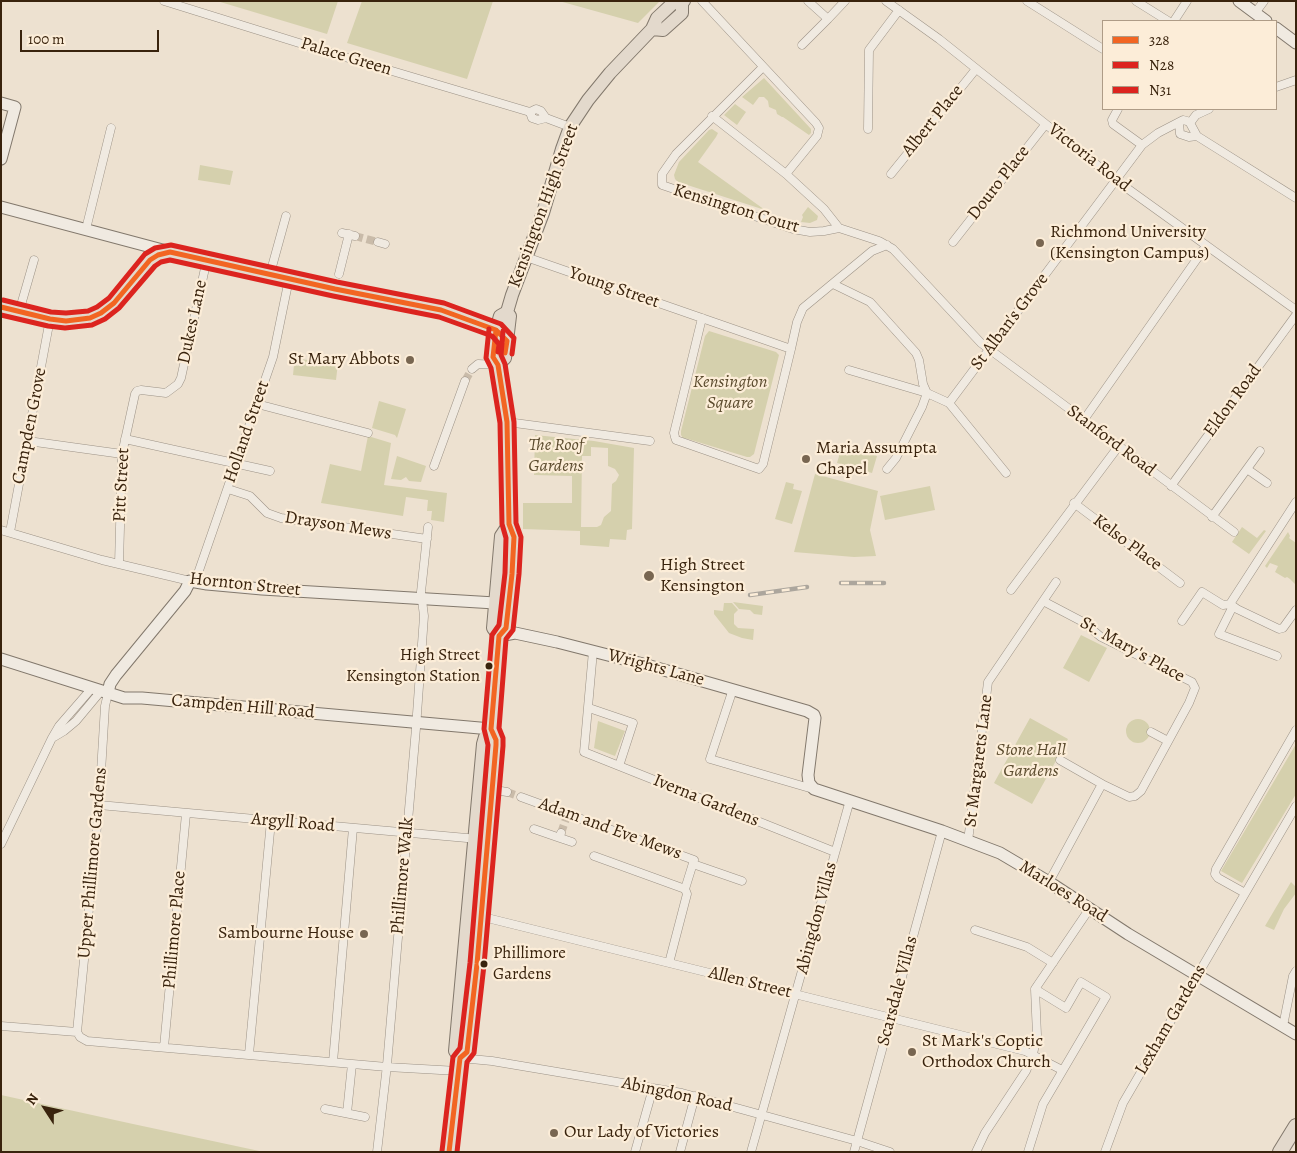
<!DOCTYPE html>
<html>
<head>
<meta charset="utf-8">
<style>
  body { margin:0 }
  #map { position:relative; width:1297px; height:1153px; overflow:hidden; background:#ede1d0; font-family:Alegreya,serif }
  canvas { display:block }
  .frame { position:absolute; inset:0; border:2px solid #39230d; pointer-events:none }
  .legend { position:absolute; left:1102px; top:20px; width:175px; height:90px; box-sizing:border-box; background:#fcedd8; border:1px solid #ae9c87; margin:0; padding:6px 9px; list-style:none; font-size:15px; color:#39230d }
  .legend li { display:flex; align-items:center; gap:10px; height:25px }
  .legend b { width:25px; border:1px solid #ae9c87 }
  .north { position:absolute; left:20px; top:1083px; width:50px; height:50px; -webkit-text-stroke:4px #fcedd8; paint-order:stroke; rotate:305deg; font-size:14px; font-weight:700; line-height:20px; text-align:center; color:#39230d }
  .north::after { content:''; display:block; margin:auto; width:18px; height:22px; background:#39230d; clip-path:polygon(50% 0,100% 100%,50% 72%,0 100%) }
  .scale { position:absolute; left:20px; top:30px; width:139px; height:22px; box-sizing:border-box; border:2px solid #39230d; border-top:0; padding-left:6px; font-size:15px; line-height:18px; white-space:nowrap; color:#39230d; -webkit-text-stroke:4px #fcedd8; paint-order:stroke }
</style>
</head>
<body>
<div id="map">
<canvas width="1297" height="1153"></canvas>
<div class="frame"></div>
<ul class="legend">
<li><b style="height:6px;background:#f26522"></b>328</li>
<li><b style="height:6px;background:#dc241f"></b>N28</li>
<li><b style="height:6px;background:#dc241f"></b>N31</li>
</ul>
<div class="north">N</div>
<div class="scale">100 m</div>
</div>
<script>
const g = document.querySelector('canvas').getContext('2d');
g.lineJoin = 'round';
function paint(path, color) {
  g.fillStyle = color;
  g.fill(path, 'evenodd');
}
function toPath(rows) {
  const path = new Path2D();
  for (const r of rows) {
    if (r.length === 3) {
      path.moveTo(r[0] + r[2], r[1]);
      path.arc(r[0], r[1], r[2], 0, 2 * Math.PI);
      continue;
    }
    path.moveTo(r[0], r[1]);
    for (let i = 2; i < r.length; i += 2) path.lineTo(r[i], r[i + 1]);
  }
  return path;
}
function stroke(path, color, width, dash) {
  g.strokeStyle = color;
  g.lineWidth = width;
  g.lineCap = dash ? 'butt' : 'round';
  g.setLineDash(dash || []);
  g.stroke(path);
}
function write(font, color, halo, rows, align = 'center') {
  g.font = font + ' Alegreya,serif';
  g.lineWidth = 4.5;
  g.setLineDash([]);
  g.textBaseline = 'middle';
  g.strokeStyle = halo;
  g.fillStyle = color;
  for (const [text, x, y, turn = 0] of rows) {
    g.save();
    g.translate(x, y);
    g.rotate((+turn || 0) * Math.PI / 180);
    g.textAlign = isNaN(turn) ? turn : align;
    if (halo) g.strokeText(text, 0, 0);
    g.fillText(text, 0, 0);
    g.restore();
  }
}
paint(toPath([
  [217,1,338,1,327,34],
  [362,1,493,1,467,79,347,43],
  [559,1,660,1,638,23],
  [764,78,811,129,811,133,809,135,783,117,782,117,777,114,776,110,769,107,768,101,764,97,759,97,753,105,742,97],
  [735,104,746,112,737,125,724,115],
  [712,129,718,133,716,137,698,162,765,210,678,182,675,179,674,175,679,162,709,130],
  [200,165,233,171,230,185,198,180],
  [808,207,818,216,817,220,810,223,801,222,803,217,802,215],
  [709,331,776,352,779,355,754,454,750,457,747,457,688,439,683,438,681,435,681,431,705,336],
  [299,359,338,363,336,380,293,375,294,365,298,366],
  [379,401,406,409,397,438,395,435,372,428],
  [535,435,594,441,634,448,632,529,627,530,626,540,610,539,609,547,580,545,580,531,523,529,523,503,572,503,572,476,534,475],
  [591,447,608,448,608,466,615,469,619,475,616,481,612,484,611,511,604,517,601,525,597,527,581,527,582,456,591,456],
  [368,436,391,443,384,485,447,493,444,522,431,520,432,511,427,511,428,500,406,497,403,516,321,503,330,464,361,471],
  [842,446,877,456,872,473,837,463],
  [397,456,426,466,421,482,409,481,406,477,401,480,391,479],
  [815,474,878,491,870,530,876,556,854,557,794,552],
  [786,482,794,484,793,489,802,491,792,524,775,519],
  [930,486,935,510,885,520,880,496],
  [1242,527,1257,538,1264,530,1266,531,1249,554,1232,542],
  [1288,532,1290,536,1289,538,1296,543,1295,584,1290,579,1287,577,1285,578,1275,572,1278,566,1270,563,1267,568,1265,566],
  [733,602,763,606,762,615,754,614,750,610,739,609],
  [724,603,732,603,738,610,734,614,734,624,738,628,754,629,753,640,742,638,729,633,714,614,714,610,723,611],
  [1081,635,1107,648,1089,682,1063,668],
  [1030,718,1068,739,1032,804,994,783],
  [1138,731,12],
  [598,721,625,731,615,756,594,748],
  [1296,744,1296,794,1242,883,1221,871],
  [1291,882,1296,887,1296,893,1284,909,1274,930,1265,926],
  [1,1095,133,1124,264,1152,1,1152]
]), '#d5d0ad');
stroke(toPath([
  [355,236,378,242],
  [465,381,472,369],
  [507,792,521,797],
  [561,833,566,819]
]), '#c9bba9', 8, [8, 4]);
const street = toPath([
  [164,1,328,52,530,112,536,109,541,111,546,118],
  [702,1,816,123,819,128,817,136,786,174],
  [808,1,828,19,845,1],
  [886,1,939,39,1117,181,1296,310],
  [1027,1,1103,49],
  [1136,1,1168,21],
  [1255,13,1264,1],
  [1174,21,1187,1],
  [802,45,828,19],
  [763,67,676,154,662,174,662,185,793,229,810,232,824,231,839,228],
  [1276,87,1296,80],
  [1118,109,1112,120,1113,124,1142,145],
  [530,112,532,118,538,120,546,118,570,127],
  [712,116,786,174,824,209,839,228,879,241,893,249,981,343,1234,532],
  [1179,123,1180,134,1189,137,1197,136],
  [1190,123,1196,115,1209,109],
  [868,129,869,50,899,10],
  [891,174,976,69],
  [86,229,111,128],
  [342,233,355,236],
  [378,242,385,244],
  [953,242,1045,125],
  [526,257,791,349,763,464,759,469,682,442,676,440,675,437,674,433,702,318],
  [270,274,286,216],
  [339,274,349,234],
  [833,284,870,302,916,353,919,360,923,384,927,393,949,403,1006,473],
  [19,312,34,260],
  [791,349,797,322,803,308,872,251,887,245],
  [472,369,478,364,498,365],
  [849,370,927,393,922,407,896,458,887,469],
  [949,403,1142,145,1158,133,1183,120,1187,121,1190,123,1197,136,1296,198],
  [257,404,368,433],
  [1083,421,1206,246],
  [507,422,650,441],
  [125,439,270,471],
  [28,441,122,454],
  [434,466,465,381],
  [1247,469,1267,483],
  [1171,486,1296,315],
  [228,489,250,496,267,513,281,518,427,539],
  [1074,503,1180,583],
  [1212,517,1260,451],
  [1,530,102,560,190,581],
  [10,532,50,319],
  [119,564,122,454,135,394,137,391,141,390,166,393,178,384,181,378,207,259],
  [195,582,273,357,289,279],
  [1011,590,1118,447],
  [1043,601,1083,622,1101,637,1192,682,1195,688,1189,703,1141,791,1135,796,1129,797,1102,784,1049,882],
  [1230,604,1296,502],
  [1230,604,1237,609,1279,629,1283,628,1296,610],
  [1233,606,1219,634,1277,656],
  [1182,621,1202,592,1223,605,1230,604],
  [593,651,584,752,835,852],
  [733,689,710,759,813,789],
  [589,708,633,723,619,766],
  [1151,732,1168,741],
  [54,737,64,731,76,721,101,691],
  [1060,760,1102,784],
  [489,789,507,792],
  [521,797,694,860,685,889,687,894,669,963],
  [99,805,478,839],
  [534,829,560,838,561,833],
  [560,838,572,842],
  [968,841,988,682,1056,582],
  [1,844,52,738,59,726,92,688],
  [594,856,685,889],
  [693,864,742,881],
  [1245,893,1218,878,1215,874,1216,869,1296,730],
  [467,913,1025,1051,1062,1070],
  [975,930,1027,947,1053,963],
  [1,1026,77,1032,80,1037,87,1041,387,1067,458,1071],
  [1283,1026,1293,976,1296,971],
  [77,1032,99,805,105,706,108,693],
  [164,1047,186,814],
  [249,1054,271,821],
  [460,1058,492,1061,682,1093,857,1141,890,1152],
  [333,1062,353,828],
  [325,1109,365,1117],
  [347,1113,352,1064],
  [377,1152,387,1065,416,728,424,616,421,592,428,527],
  [635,1152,653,1088],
  [680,1152,695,1096],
  [751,1152,850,800],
  [854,1152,942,831],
  [976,1152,985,1133,1026,1071,1033,1054,1037,1035,1035,989,1090,908],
  [1028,1152,1043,1104,1106,997,1081,982,1066,1008,1035,989],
  [1105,1152,1123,1103,1296,806]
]);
const secondary = toPath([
  [1239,1,1266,21],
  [1276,28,1296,43],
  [1,103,15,107,1,159],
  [1,207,170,252],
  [499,636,515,633,557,642,643,664,807,711,814,715,815,718,808,775,809,783,814,789,942,831,1000,853,1049,882,1128,934,1296,1034],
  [1,659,124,698,142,698,491,729],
  [108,693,110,684,116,675,185,591,190,581,207,584,262,589,495,603]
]);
const primary = toPath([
  [652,29,663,30,682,13,682,3],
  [1,307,50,319,66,321,90,318,101,313,114,303,142,268,150,260,158,255,170,252,335,289,441,310,496,330,507,341],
  [498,365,505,358,510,316,507,312,512,295,543,213,562,149,570,127,588,100,610,73,652,29,657,18,672,4,684,1],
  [499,636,493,628,501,536,509,524],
  [460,1058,467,1052,477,964,496,745,496,740,491,729,499,636,506,628,512,574,514,537,509,524,507,422,498,365,493,357,496,330,500,316,507,312],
  [449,1152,460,1058,455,1051,483,744,485,737,491,729]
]);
const highway = toPath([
  [1280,1152,1296,1126]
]);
stroke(street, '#9c9286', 9);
stroke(secondary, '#82786c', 13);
stroke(primary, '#82786c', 14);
stroke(highway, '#82786c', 16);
stroke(street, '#f0eae1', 8);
stroke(secondary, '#f0eae1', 11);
stroke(primary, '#e3d9cc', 12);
stroke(highway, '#e3d9cc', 14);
const rail = toPath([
  [841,583,884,583],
  [750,595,807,587]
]);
stroke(rail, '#aca69d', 4.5);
stroke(rail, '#fcedd8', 2.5, [8]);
stroke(toPath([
  [1,307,50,319,66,321,90,318,101,313,114,303,150,260,158,255,170,252,335,289,441,310,496,330,507,341,505,353],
  [449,1152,460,1058,467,1052,477,964,496,745,496,740,491,729,499,636,506,628,512,574,514,537,509,524,507,422,498,365,493,357,496,330]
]), '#f26522', 5);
stroke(toPath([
  [1,315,48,326,65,328,92,325,105,319,119,308,155,266,161,262,170,260,333,296,439,317,492,336,499,344,498,352],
  [457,1152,467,1062,474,1053,484,965,503,746,503,738,499,728,506,639,513,630,519,574,521,537,516,523,514,422,505,364,501,355,503,331]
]), '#dc241f', 5);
stroke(toPath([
  [3,300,51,312,66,313,88,311,97,307,109,298,145,254,155,248,171,245,337,282,444,303,501,324,514,338,512,354],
  [442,1151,453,1057,460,1048,470,963,488,745,484,729,492,635,499,625,505,573,506,538,502,524,500,423,491,368,486,358,489,329]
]), '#dc241f', 5);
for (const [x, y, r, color] of [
  [1040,243,5,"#786651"],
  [410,360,5,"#786651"],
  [806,459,5,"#786651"],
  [649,576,6,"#786651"],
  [489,666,4.5,"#39230d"],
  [364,934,5,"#786651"],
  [484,964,4.5,"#39230d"],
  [912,1052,5,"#786651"],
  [554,1133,5,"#786651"]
]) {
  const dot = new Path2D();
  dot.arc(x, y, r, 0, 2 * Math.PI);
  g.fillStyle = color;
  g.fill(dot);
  stroke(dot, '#fcedd8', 2);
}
write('17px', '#39230d', '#fcedd8', [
  ["High Street",480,656],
  ["Kensington Station",480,677],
  ["Phillimore",493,954,"left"],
  ["Gardens",493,975,"left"]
], 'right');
write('18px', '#39230d', '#fcedd8', [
  ["Palace Green",346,57,17],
  ["Albert Place",933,121,-51],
  ["Victoria Road",1089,158,38],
  ["Douro Place",999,183,-52],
  ["Kensington High Street",544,206,-70],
  ["Kensington Court",736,209,17],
  ["Young Street",614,288,19],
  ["Dukes Lane",193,322,-78],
  ["St Alban's Grove",1010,322,-53],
  ["Eldon Road",1233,401,-54],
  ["Campden Grove",30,426,-79],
  ["Holland Street",247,432,-71],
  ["Stanford Road",1111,441,37],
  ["Pitt Street",122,485,-87],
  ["Drayson Mews",338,526,9],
  ["Kelso Place",1127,543,37],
  ["Hornton Street",245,585,6],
  ["St. Mary's Place",1132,650,29],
  ["Wrights Lane",656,668,15],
  ["Campden Hill Road",243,707,5],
  ["St Margarets Lane",979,761,-83],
  ["Iverna Gardens",706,801,22],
  ["Argyll Road",293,823,5],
  ["Adam and Eve Mews",610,829,20],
  ["Upper Phillimore Gardens",93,863,-85],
  ["Phillimore Walk",403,876,-85],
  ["Marloes Road",1063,892,32],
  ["Abingdon Villas",817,918,-75],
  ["Phillimore Place",175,930,-85],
  ["Allen Street",750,983,14],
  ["Scarsdale Villas",898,991,-75],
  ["Lexham Gardens",1171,1020,-60],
  ["Abingdon Road",677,1095,12]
]);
write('18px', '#39230d', '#fcedd8', [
  ["Richmond University",1050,233],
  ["(Kensington Campus)",1050,254],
  ["St Mary Abbots",400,360,"right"],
  ["Maria Assumpta",816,449],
  ["Chapel",816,470],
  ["High Street",660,566],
  ["Kensington",660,587],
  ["Sambourne House",354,934,"right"],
  ["St Mark's Coptic",922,1042],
  ["Orthodox Church",922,1063],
  ["Our Lady of Victories",564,1133]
], 'left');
write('italic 18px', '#5b4b2e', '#fcedd8', [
  ["Kensington",730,383],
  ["Square",730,404],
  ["The Roof",556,446],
  ["Gardens",556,467],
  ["Stone Hall",1031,751],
  ["Gardens",1031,772]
]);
</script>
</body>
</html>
